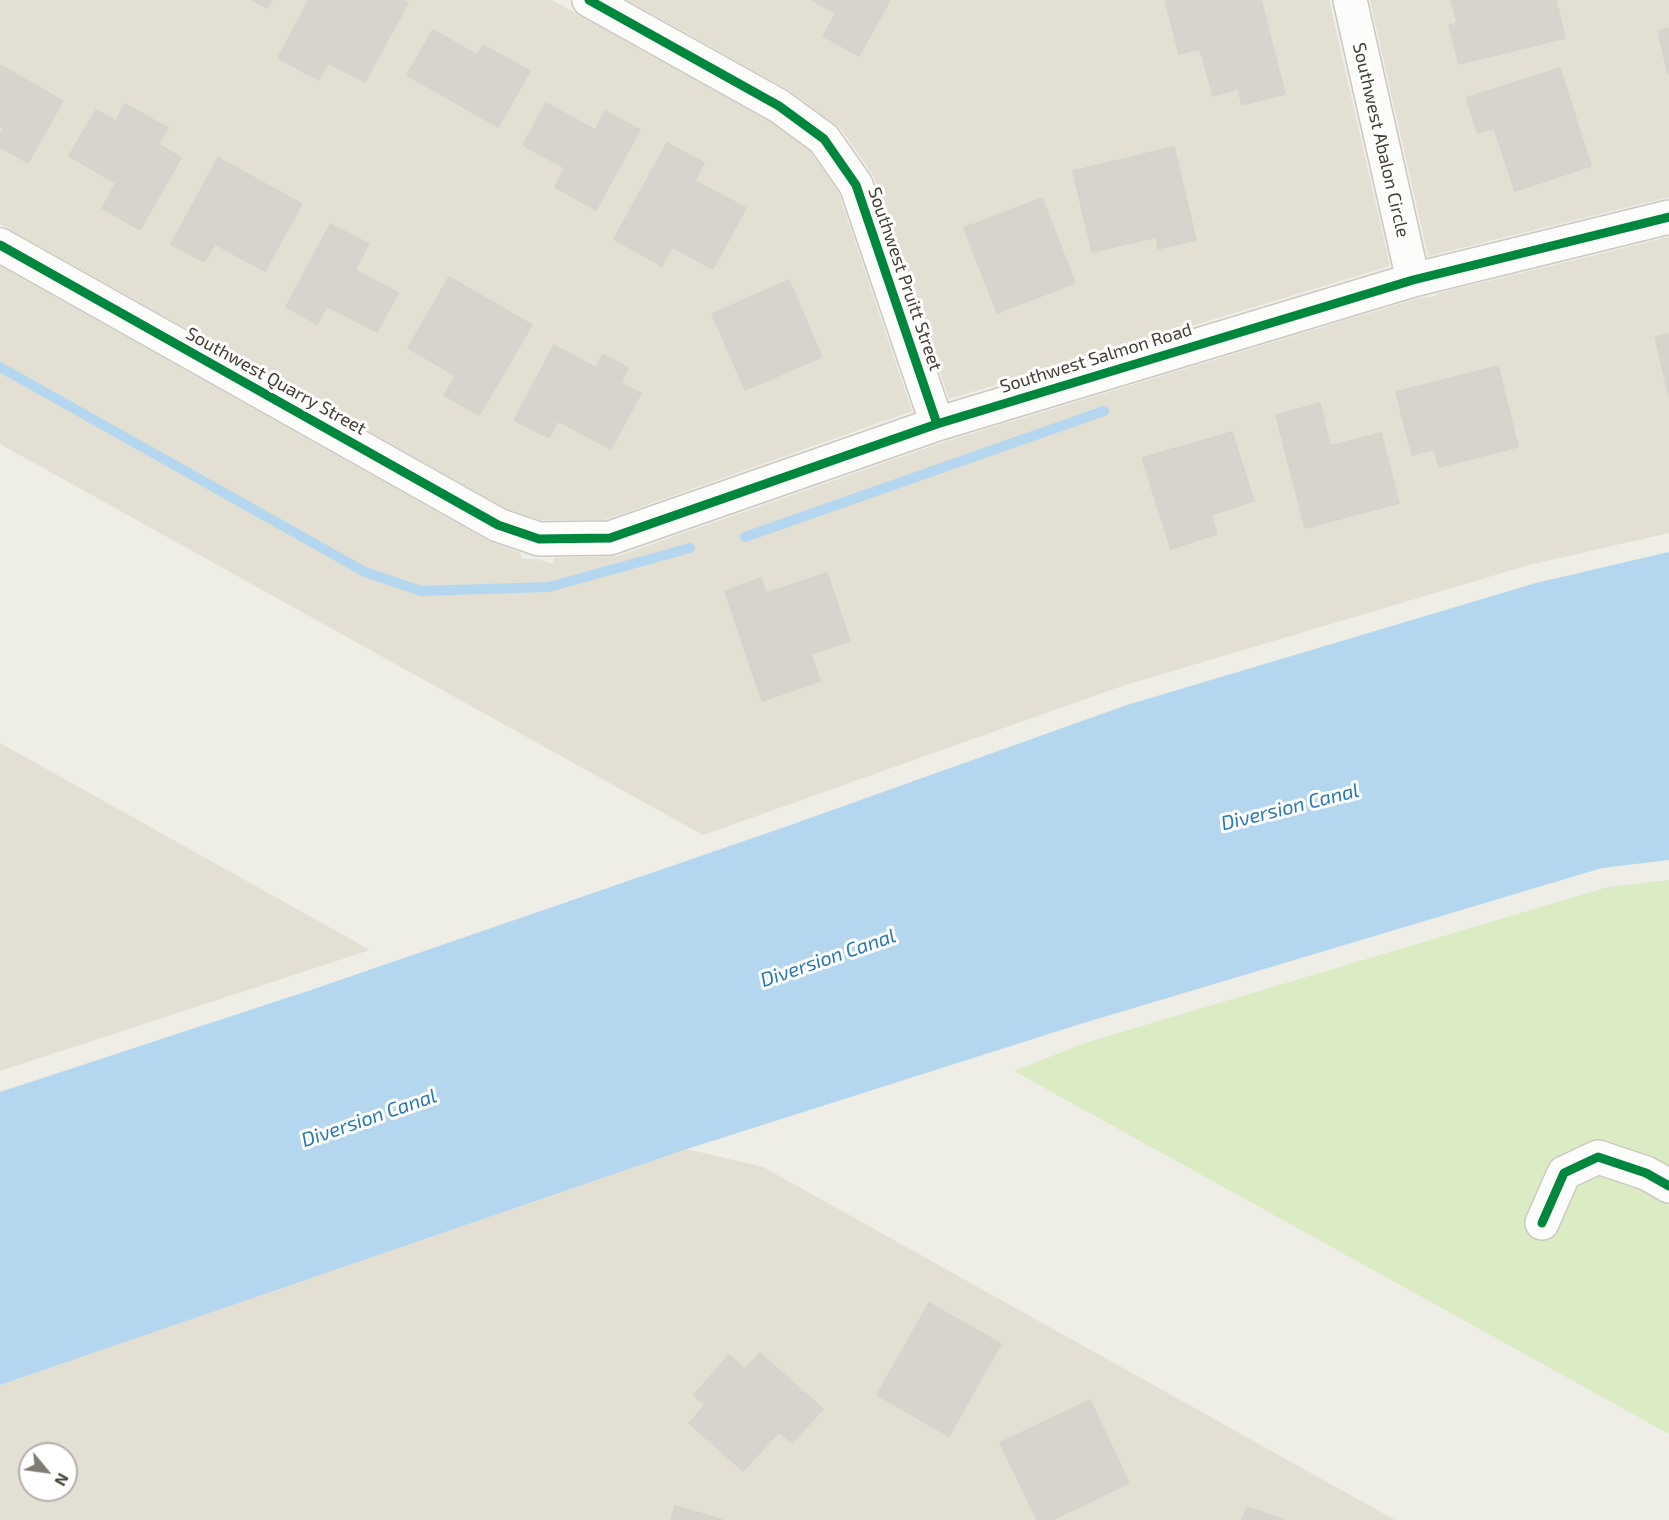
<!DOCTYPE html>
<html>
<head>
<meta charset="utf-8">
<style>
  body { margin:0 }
  #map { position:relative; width:1669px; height:1520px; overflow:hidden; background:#eeede6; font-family:"Exo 2",sans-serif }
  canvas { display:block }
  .north { position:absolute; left:18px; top:1442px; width:60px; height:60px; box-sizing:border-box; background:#fff; border:2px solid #b4b1ad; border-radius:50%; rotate:119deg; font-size:16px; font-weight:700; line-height:24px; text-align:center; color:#443d33 }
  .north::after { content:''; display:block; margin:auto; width:21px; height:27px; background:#807b72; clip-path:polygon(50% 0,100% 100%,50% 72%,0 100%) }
</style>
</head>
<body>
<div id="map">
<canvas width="1669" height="1520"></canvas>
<div class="north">N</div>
</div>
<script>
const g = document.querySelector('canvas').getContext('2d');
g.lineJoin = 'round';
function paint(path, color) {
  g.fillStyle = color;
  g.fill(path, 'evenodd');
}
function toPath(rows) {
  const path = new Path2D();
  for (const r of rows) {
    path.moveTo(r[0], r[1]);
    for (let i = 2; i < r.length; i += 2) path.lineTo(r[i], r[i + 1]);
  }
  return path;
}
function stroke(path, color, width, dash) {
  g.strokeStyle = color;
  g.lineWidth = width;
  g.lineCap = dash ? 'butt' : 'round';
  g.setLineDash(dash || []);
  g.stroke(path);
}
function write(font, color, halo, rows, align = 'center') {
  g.font = font + ' "Exo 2",sans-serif';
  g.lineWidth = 6;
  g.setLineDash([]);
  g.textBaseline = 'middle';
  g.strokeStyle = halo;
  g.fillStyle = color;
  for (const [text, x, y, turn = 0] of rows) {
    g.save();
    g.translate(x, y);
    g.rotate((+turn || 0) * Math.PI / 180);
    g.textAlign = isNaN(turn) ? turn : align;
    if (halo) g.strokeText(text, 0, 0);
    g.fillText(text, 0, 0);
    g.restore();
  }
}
paint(toPath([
  [0,0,552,0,769,121,810,151,838,191,912,411,604,520,540,520,505,508,0,224],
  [627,0,1329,0,1390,266,949,399,873,175,841,129,790,91],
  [1370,0,1669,0,1669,197,1428,256],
  [1669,237,1669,533,1529,565,1119,687,703,835,0,444,0,266,489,541,520,553,521,559,537,559,553,564,554,558,618,556,944,442,1419,298,1436,296,1436,294],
  [0,743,370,950,0,1071],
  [687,1149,763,1167,1395,1520,0,1520,0,1385],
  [30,1454,66,1454,66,1490,30,1490]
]), '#e3dfd3');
paint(toPath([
  [1669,880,1669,1434,1014,1071,1085,1043,1608,887]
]), '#dbebc4');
paint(toPath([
  [1669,552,1669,860,1602,868,1077,1025,687,1149,0,1385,0,1092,311,990,782,828,1127,705,1536,583]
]), '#b4d7ef');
stroke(toPath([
  [0,367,365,572,421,591,549,587,690,548],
  [745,537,1104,411]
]), '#b4d7ef', 10);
const building = toPath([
  [253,0,272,0,267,8,253,0],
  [309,0,402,0,408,3,365,82,328,63,319,80,278,58,309,0],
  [812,0,890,0,859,56,823,36,836,13,812,0],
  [1165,0,1261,0,1285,94,1242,105,1238,89,1213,96,1200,49,1179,54,1165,0],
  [1451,0,1556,0,1565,38,1459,64,1449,25,1457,23,1451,0],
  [1669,28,1669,74,1668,74,1658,31,1669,28],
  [433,30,477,55,483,45,530,71,498,127,407,75,433,30],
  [0,65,63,101,28,163,0,147,0,136,4,128,0,126,0,65],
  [1560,68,1591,166,1515,191,1494,128,1478,133,1466,98,1560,68],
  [546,103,595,130,605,111,640,130,596,210,555,187,565,168,523,145,546,103],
  [125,104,168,128,158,144,181,158,140,230,102,208,116,183,69,156,96,110,116,121,125,104],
  [667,143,704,163,695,181,746,208,713,269,672,247,662,266,614,239,667,143],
  [1174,147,1196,240,1158,249,1156,237,1092,252,1073,171,1174,147],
  [218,158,302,204,265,271,215,244,204,262,171,244,218,158],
  [1042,198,1075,283,997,313,964,228,1042,198],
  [330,224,369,244,355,270,398,293,377,332,327,306,317,324,286,307,330,224],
  [449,277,532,325,479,415,444,395,456,376,408,348,449,277],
  [789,280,822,357,745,390,712,314,789,280],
  [1669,334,1669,396,1655,337,1669,334],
  [554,345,596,368,603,354,628,368,621,383,641,393,611,449,558,421,549,438,514,420,554,345],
  [1498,366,1518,447,1439,467,1434,449,1412,455,1396,392,1498,366],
  [1320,403,1330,446,1381,433,1399,503,1305,528,1276,415,1320,403],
  [1232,432,1254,501,1211,515,1217,534,1171,549,1142,458,1232,432],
  [827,573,850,641,811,654,820,681,762,701,725,591,761,578,766,593,827,573],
  [929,1303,1001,1344,949,1436,877,1395,929,1303],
  [760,1353,823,1409,792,1443,779,1432,743,1471,689,1423,705,1405,694,1395,729,1355,745,1369,760,1353],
  [1090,1400,1129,1483,1052,1520,1037,1520,1000,1443,1090,1400],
  [675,1506,723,1520,671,1520,675,1506],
  [1247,1507,1285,1520,1242,1520,1247,1507]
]);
paint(building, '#d6d4cd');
stroke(building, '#d6d3cc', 1.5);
const street = toPath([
  [589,0,779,106,824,139,856,185,937,424],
  [1350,0,1413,280],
  [0,245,498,525,539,539,610,538,937,424,1413,280,1669,217],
  [1542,1223,1564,1173,1598,1157,1646,1173,1669,1186]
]);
stroke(street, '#cbc9c2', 36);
stroke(street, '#fcfcfb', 33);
stroke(toPath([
  [589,0,779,106,824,139,856,185,937,424],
  [0,245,498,525,539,539,610,538,937,424,1413,280,1669,217],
  [1542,1223,1564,1173,1598,1157,1646,1173,1669,1186]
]), '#00873e', 9);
write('18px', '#443d33', '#fff', [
  ["Southwest Abalon Circle",1381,140,77],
  ["Southwest Pruitt Street",905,279,71],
  ["Southwest Salmon Road",1096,358,-17],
  ["Southwest Quarry Street",276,381,29]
]);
write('italic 20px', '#2878b4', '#fff', [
  ["Diversion Canal",1290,807,-14],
  ["Diversion Canal",828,958,-19],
  ["Diversion Canal",369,1118,-19]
]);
</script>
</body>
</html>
